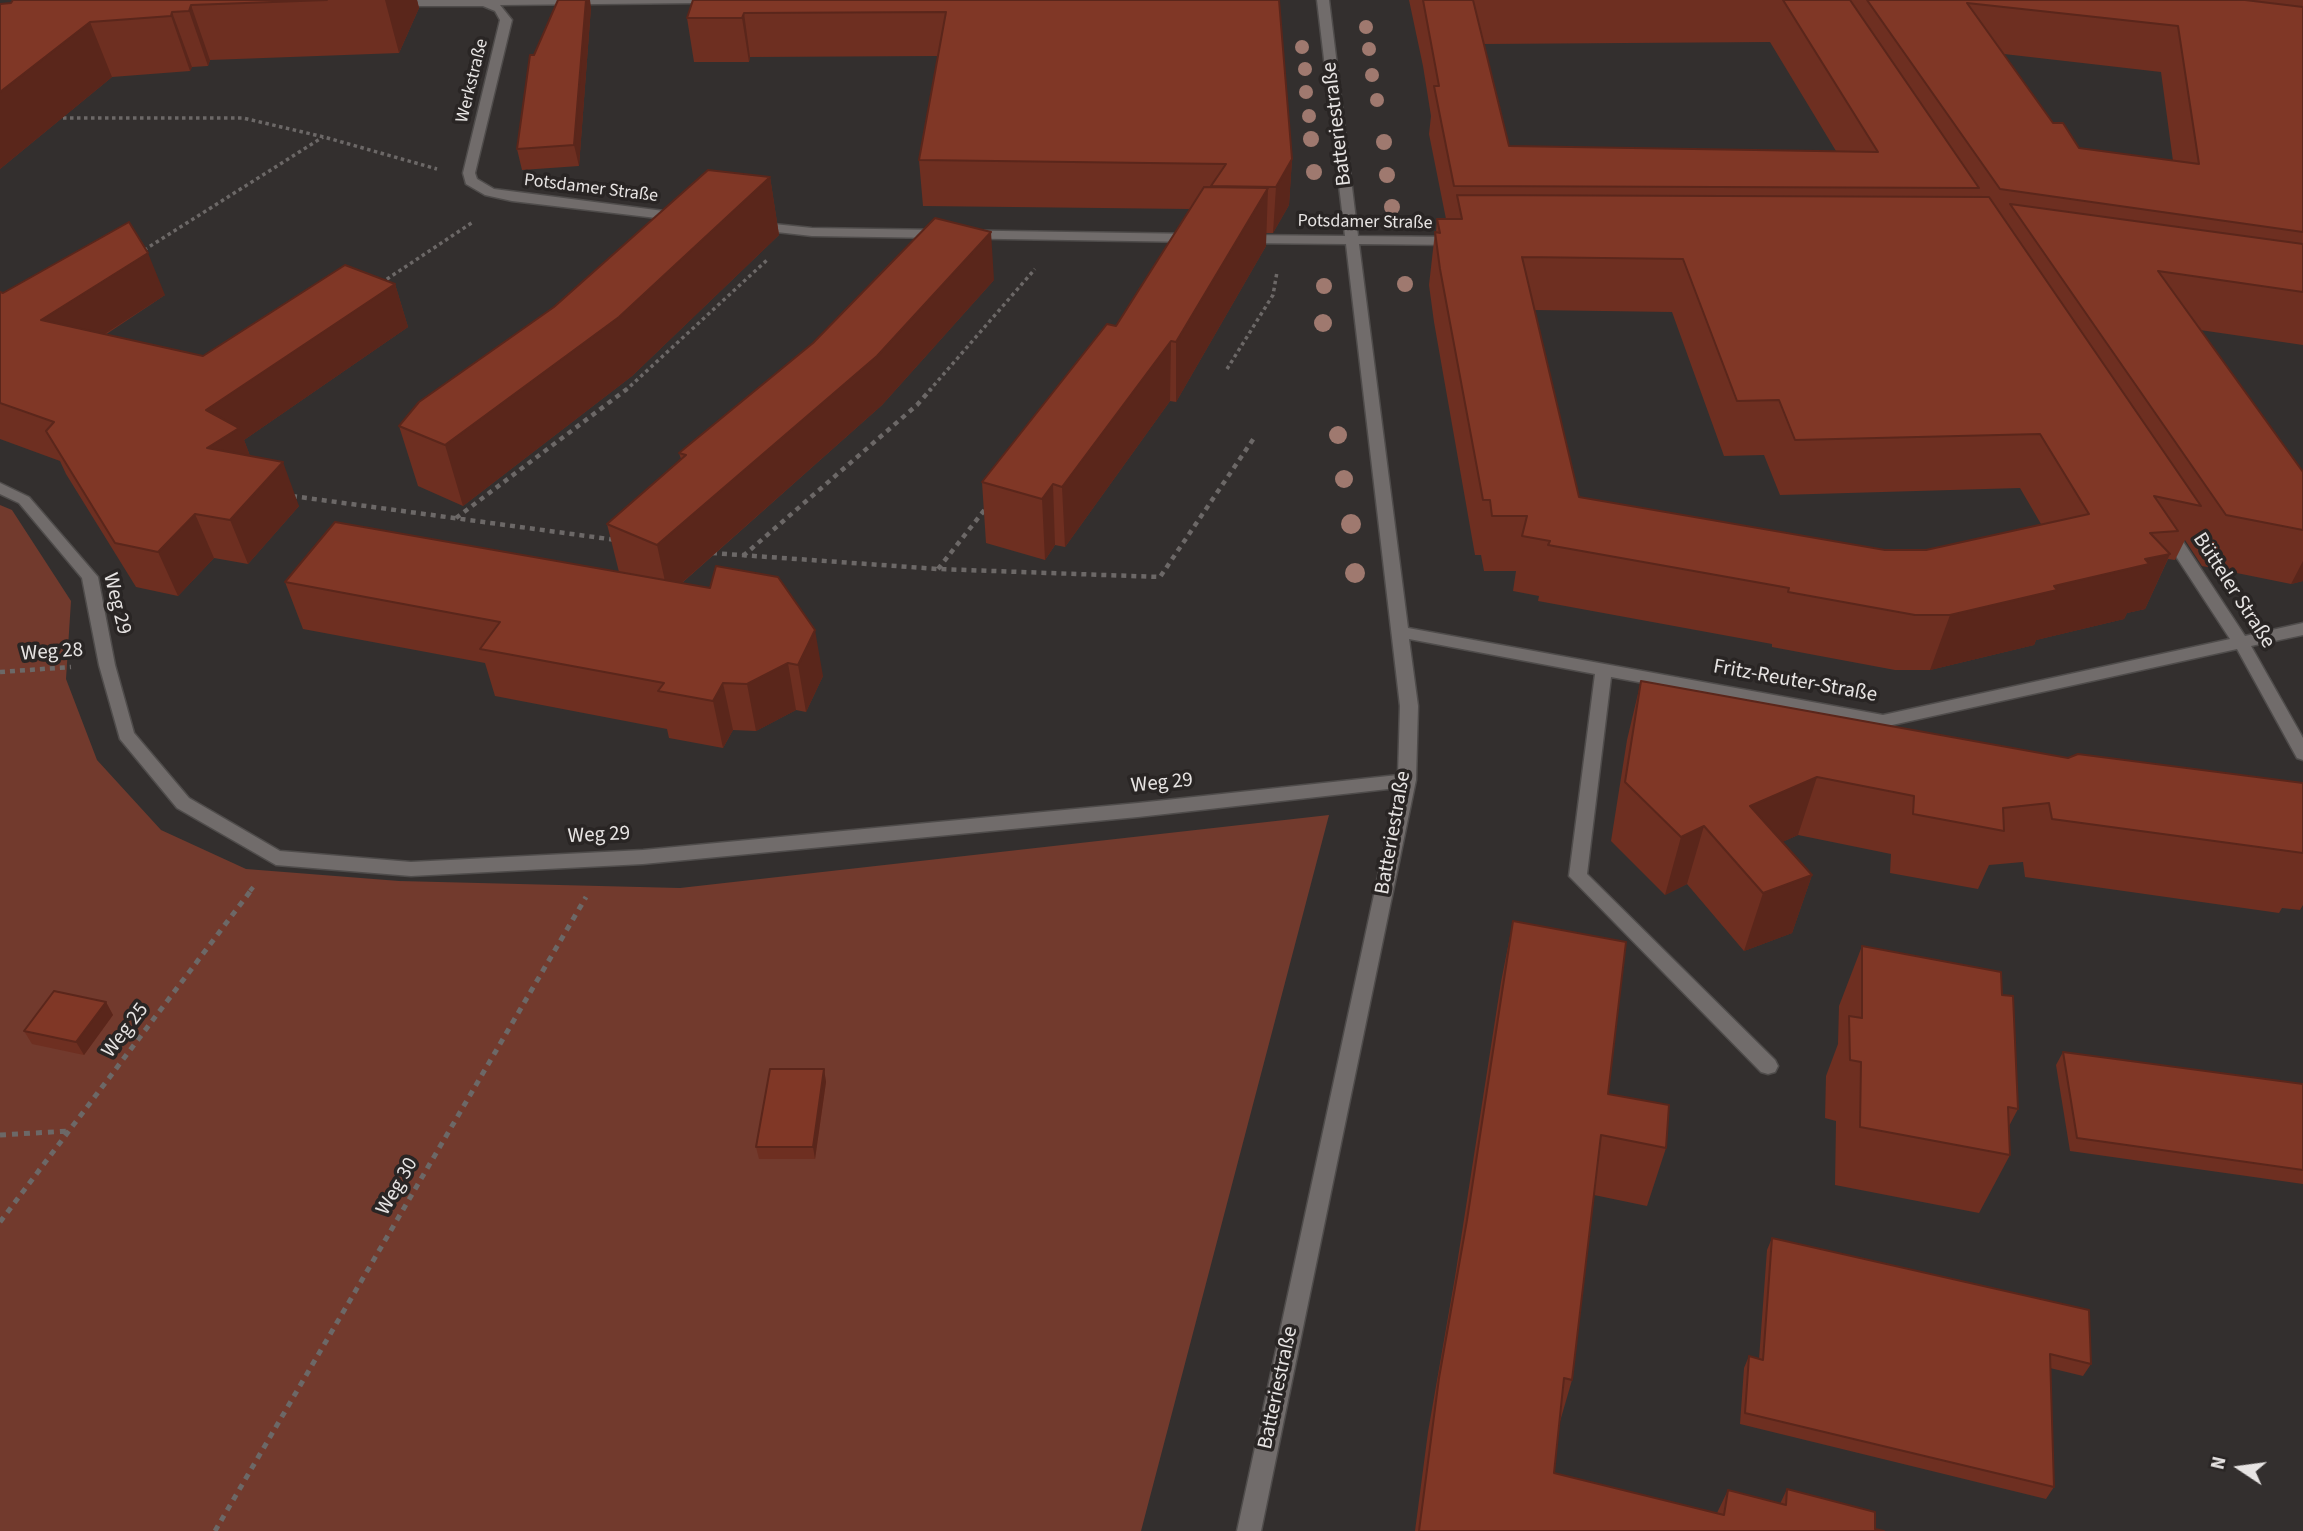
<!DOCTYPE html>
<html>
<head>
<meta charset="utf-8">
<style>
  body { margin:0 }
  #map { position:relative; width:2303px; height:1531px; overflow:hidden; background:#332f2e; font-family:"Source Sans 3",sans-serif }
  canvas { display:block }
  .north { position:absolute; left:2205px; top:1433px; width:70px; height:70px; -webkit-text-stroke:5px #292524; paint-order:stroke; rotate:283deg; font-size:19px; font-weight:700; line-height:28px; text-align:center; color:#e7e4e3 }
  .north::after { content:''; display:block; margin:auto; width:24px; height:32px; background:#e7e4e3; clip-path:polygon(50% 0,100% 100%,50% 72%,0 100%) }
</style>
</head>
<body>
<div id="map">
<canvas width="2303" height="1531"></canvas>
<div class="north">N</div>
</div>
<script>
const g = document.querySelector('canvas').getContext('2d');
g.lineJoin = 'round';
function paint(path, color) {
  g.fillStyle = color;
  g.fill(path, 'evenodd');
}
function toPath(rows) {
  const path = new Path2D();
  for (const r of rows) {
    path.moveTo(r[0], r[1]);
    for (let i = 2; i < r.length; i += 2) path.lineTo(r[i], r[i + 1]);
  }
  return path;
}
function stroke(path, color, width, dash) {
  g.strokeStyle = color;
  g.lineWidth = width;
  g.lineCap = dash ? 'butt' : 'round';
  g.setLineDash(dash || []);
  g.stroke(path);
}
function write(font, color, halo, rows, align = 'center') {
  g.font = font + ' "Source Sans 3",sans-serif';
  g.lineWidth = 7;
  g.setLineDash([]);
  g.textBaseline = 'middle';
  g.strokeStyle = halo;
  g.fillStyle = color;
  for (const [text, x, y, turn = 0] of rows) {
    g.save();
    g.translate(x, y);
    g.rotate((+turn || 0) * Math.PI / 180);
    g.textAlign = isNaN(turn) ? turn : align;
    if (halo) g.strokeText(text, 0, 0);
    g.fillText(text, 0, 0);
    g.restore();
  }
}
paint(toPath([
  [0,505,12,510,71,601,66,679,97,760,161,830,246,869,399,881,680,888,1329,815,1141,1531,0,1531]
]), '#723a2d');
const minor = toPath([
  [704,0,698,3,500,5,512,20,475,173,477,179,494,189,687,214,687,220,682,221,512,201,485,195,466,184,463,173,500,20,495,11,483,6,394,6,388,3,392,0,704,0],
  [1317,0,1329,0,1358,236,1458,237,1465,241,1458,245,1359,244,1408,628,1883,715,2230,639,2160,532,2168,527,2174,528,2245,636,2303,623,2303,635,2251,646,2303,738,2303,760,2297,758,2237,649,1883,727,1611,677,1587,874,1775,1060,1778,1066,1775,1072,1768,1074,1761,1072,1569,876,1595,674,1409,639,1418,706,1416,780,1261,1531,1237,1531,1397,788,1138,817,643,864,411,876,276,865,177,808,120,739,99,665,82,578,19,503,0,494,0,483,29,497,98,577,115,665,134,733,189,798,280,851,411,862,643,850,1138,803,1398,775,1400,706,1346,244,1244,243,1237,239,1244,235,1345,236,1317,0],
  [755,222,812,228,1195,234,1202,238,1195,242,812,236,750,229,750,223,755,222]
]);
stroke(minor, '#4f4c4b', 3);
stroke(toPath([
  [56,118,243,118,324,137,437,169],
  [144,250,323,137],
  [381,283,473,222],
  [1227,369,1273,295,1277,272],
  [625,391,767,260],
  [929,391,1035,269]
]), '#6c6867', 3.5, [3.5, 3.5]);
stroke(toPath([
  [292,496,616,540],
  [456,518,627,389],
  [712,553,938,569,1160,577,1254,438],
  [743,556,917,405,931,389],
  [938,569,986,508],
  [0,672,71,667],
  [250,891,255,885]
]), '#6c6867', 4.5, [5, 5]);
stroke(toPath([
  [0,1135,69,1131],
  [0,1222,252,889],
  [215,1531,586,897]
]), '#6c6867', 5, [6, 6]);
paint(minor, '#716c6b');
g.fillStyle = '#9f796f';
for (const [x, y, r] of [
  [1366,27,7],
  [1302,47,7],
  [1369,49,7],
  [1305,69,7],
  [1372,75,7],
  [1306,92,7],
  [1377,100,7],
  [1309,116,7],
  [1311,139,8],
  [1384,142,8],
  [1314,172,8],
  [1387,175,8],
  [1392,207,8],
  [1405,284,8],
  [1324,286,8],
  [1323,323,9],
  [1338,435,9],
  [1344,479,9],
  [1351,524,10],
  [1355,573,10]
]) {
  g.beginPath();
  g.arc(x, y, r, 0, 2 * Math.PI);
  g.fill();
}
paint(toPath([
  [13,0,417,0,419,8,399,53,210,60,208,66,192,67,190,71,112,77,0,169,0,4,11,3],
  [693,0,1279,0,1292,159,1289,205,1273,233,1266,233,1266,246,1176,402,1170,401,1065,547,1055,545,1045,560,986,543,982,482,1116,326,1190,209,923,206,919,160,938,56,750,57,749,62,694,62,687,18],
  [1409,0,2303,0,2303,345,2200,330,2303,472,2303,581,2291,584,2202,566,2185,540,2175,560,2168,559,2145,609,2127,613,2124,619,2036,640,2034,645,1930,670,1895,670,1772,647,1772,644,1538,601,1539,596,1513,591,1516,571,1484,571,1481,555,1475,555,1434,322,1429,285,1435,232,1436,232,1437,219,1446,219,1429,134,1431,116,1423,66],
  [1770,42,1836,151,1509,146,1484,44],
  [2004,54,2161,72,2173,161,2079,148,2053,123],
  [1534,310,1672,312,1724,456,1764,455,1780,495,2020,488,2041,524,1926,550,1885,550,1579,497],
  [591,7,579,166,522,170,517,149],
  [770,177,779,235,632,376,463,506,418,486,399,426],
  [994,280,882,405,682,583,823,676,806,712,796,710,756,731,733,730,723,748,669,738,667,729,495,696,485,663,303,629,285,582,619,572,607,524,681,459,679,453],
  [395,284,408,327,244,440,250,456,299,506,248,564,214,558,178,596,136,587,66,474,60,461,0,439,0,292,3,293,165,295,105,335,203,356],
  [1641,681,2068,758,2303,783,2303,905,2300,910,2282,908,2279,913,2025,877,2023,862,1989,865,1978,889,1890,873,1891,854,1798,835,1782,842,1812,875,1792,933,1744,951,1687,884,1665,895,1611,841,1627,740],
  [1513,921,1608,1094,1666,1148,1647,1206,1594,1195,1572,1380,1559,1425,1554,1473,1717,1513,1728,1490,1780,1504,1787,1489,1875,1529,1884,1531,1415,1531,1428,1432,1455,1277,1501,982],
  [1862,946,2002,995,2018,1109,2008,1128,2010,1155,1979,1213,1835,1185,1836,1121,1825,1118,1826,1076,1838,1044,1839,1006],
  [106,1002,113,1015,84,1055,32,1044,24,1031],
  [2063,1052,2303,1084,2303,1184,2070,1151,2056,1065],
  [824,1069,826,1082,815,1159,759,1159,756,1147],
  [1772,1238,2091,1364,2083,1376,2050,1368,2054,1487,2046,1499,1740,1424,1744,1368,1749,1356,1759,1359,1767,1250]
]), '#6e2f21');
paint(toPath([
  [385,0,417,0,419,8,399,53],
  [586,0,590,0,591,7,579,166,574,145],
  [191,5,210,60,208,66,189,11],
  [172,12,192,67,190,71,171,16],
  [744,13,750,57,749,62,742,18],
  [90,22,112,77,0,169,0,92],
  [1292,159,1289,205,1273,233,1276,187],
  [770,177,779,235,632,376,463,506,445,445],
  [1268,188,1266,246,1176,402,1176,342],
  [991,232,994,280,882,405,668,595,657,545],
  [148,253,165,295,60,363,41,320],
  [395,284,408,327,244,440,256,472,207,448,206,410],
  [1171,341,1170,401,1065,547,1062,487],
  [283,462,299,506,248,564,230,520],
  [1053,484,1055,545,1045,560,1042,499],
  [195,514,214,558,178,596,158,552],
  [2170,554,2145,609,2127,613,2124,619,2036,640,2034,645,1930,670,1950,615,2145,559],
  [2303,561,2303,581,2291,584],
  [815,630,823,676,806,712,798,665],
  [788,663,796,710,756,731,747,684],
  [723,683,733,730,723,748,713,701],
  [1817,777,1798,835,1736,863,1750,806],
  [1704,826,1687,884,1665,895,1681,837],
  [1812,875,1792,933,1744,951,1763,893],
  [106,1002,113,1015,84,1055,76,1042],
  [824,1069,826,1082,815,1159,813,1147]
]), '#5a261b');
const building = toPath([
  [13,0,327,0,191,5,189,11,172,12,171,16,90,22,0,92,0,4,11,3,13,0],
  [558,0,586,0,574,145,517,149,530,55,534,55,558,0],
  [693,0,1279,0,1292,159,1276,187,1211,186,1226,164,919,160,946,12,744,13,742,18,687,18,693,0],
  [1423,0,1473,0,1509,146,1878,152,1783,0,1850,0,1979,188,1454,186,1434,86,1439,86,1423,0],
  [1867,0,2245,0,2303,7,2303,232,2000,189,1867,0],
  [1967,3,2178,26,2199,164,2079,148,2063,123,2053,123,1967,3],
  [708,170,770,177,619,317,445,445,399,426,419,402,554,307,708,170],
  [1204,187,1268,188,1176,342,1171,341,1062,487,1053,484,1042,499,982,482,1107,324,1116,326,1204,187],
  [1457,195,1989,197,2201,506,2154,496,2178,531,2150,533,2170,554,2145,559,2149,564,2054,586,2057,590,1950,615,1915,615,1788,592,1789,588,1548,545,1550,541,1522,536,1527,516,1492,516,1490,500,1483,500,1440,269,1435,232,1440,233,1437,219,1462,219,1457,195],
  [1522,257,1683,259,1737,401,1779,400,1795,440,2040,434,2089,514,1926,550,1885,550,1579,497,1522,257],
  [2010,204,2303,244,2303,292,2158,271,2303,472,2303,530,2226,515,2010,204],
  [935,218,991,232,877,356,657,545,607,524,686,455,679,453,813,343,935,218],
  [129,222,148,253,41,320,203,356,345,265,395,284,206,410,239,428,207,448,283,462,230,520,195,514,158,552,115,543,46,431,54,422,0,403,0,292,3,293,129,222],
  [335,522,710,588,716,566,778,577,815,630,798,665,788,663,747,684,723,683,713,701,658,691,664,683,480,649,500,622,285,582,335,522],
  [1641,681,2068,758,2078,754,2303,783,2303,853,2052,819,2049,803,2003,808,2004,831,1913,814,1914,796,1817,777,1750,806,1812,875,1763,893,1704,826,1681,837,1625,782,1641,681],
  [1513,921,1626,942,1608,1094,1669,1105,1666,1148,1601,1135,1572,1380,1564,1378,1554,1473,1724,1515,1728,1490,1786,1505,1787,1489,1875,1512,1875,1529,1884,1531,1419,1531,1439,1378,1467,1220,1513,921],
  [1862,946,2001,972,2002,995,2013,996,2018,1109,2008,1107,2010,1155,1860,1127,1861,1062,1850,1060,1849,1016,1862,1018,1862,946],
  [54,991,106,1002,76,1042,24,1031,54,991],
  [2063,1052,2303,1084,2303,1170,2077,1138,2063,1052],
  [770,1069,824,1069,813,1147,756,1147,770,1069],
  [1772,1238,2089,1310,2091,1364,2050,1354,2054,1487,1745,1413,1749,1356,1763,1360,1772,1238]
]);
paint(building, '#803726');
stroke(building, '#5a261b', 2);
write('18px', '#e7e4e3', '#292524', [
  ["Werkstraße",473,81,-76],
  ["Potsdamer Straße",591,189,7],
  ["Potsdamer Straße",1365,223,1]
]);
write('21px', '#e7e4e3', '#292524', [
  ["Batteriestraße",1338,124,-97],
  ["Bütteler Straße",2233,591,57],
  ["Weg 29",116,604,76],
  ["Weg 28",52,653,-4],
  ["Fritz-Reuter-Straße",1795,682,10],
  ["Weg 29",1162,784,-6],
  ["Batteriestraße",1394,833,-80],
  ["Weg 29",599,836,-3],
  ["Weg 25",126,1031,-53],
  ["Weg 30",398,1187,-60],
  ["Batteriestraße",1279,1388,-78]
]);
</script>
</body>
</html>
